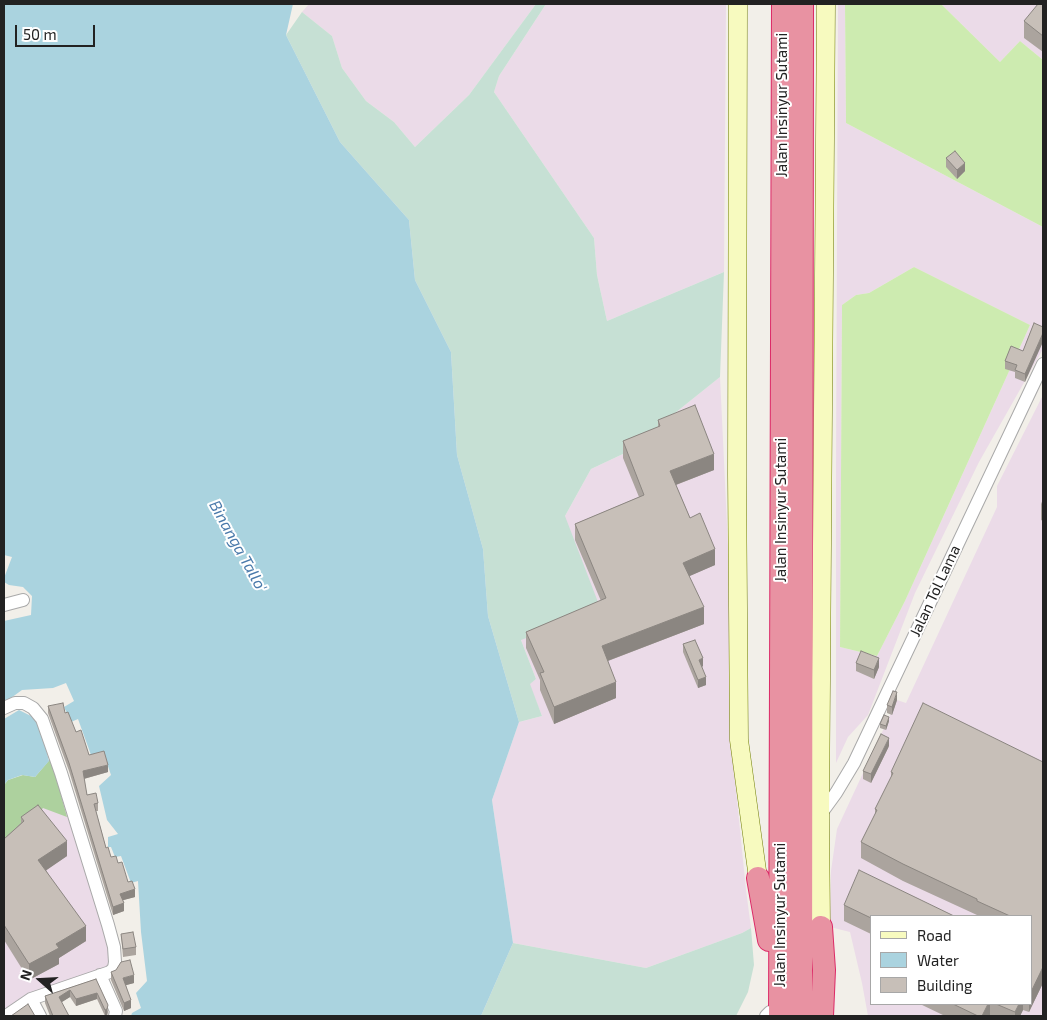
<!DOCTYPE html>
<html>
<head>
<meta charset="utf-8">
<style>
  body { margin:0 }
  #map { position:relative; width:1047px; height:1020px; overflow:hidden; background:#f2efe9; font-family:"Exo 2",sans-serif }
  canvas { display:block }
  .frame { position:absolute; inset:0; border:5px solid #222; pointer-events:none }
  .legend { position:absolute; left:870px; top:915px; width:162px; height:90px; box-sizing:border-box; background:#fff; border:1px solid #a7a7a7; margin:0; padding:6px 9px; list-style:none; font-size:15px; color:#222 }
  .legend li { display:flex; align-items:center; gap:10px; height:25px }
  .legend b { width:25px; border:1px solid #a7a7a7 }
  .north { position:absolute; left:15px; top:955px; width:50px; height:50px; -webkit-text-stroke:4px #fff; paint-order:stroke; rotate:289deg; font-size:14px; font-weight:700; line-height:20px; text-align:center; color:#222 }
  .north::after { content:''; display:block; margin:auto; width:18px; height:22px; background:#222; clip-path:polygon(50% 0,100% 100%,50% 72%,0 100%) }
  .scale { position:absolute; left:15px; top:25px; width:80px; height:22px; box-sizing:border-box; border:2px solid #222; border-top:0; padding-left:6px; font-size:15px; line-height:18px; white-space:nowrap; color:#222; -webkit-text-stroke:4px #fff; paint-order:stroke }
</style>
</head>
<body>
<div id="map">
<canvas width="1047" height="1020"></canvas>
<div class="frame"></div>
<ul class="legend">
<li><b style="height:6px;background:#f7fabf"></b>Road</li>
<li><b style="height:14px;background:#aad3df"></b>Water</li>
<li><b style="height:14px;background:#c7bfb8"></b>Building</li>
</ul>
<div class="north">N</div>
<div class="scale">50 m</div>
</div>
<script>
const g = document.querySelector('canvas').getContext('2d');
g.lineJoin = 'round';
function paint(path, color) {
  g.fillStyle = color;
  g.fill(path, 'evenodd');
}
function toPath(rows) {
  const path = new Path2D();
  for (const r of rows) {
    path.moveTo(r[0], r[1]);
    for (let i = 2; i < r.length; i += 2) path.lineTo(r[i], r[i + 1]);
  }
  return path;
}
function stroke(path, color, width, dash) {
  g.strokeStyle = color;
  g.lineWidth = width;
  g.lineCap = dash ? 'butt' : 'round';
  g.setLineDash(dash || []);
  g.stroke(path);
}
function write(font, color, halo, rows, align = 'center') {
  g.font = font + ' "Exo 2",sans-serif';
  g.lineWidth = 4;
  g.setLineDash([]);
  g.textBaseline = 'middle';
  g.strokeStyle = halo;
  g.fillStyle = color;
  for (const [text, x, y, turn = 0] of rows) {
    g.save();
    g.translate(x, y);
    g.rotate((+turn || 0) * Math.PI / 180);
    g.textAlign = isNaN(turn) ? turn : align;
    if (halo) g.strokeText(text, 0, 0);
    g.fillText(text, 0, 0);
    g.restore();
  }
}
paint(toPath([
  [309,4,536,4,469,95,415,147,394,122,366,101,342,68,332,36,302,12],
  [546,4,726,4,724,272,607,321,597,275,594,238,494,92,499,76],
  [838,4,845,4,846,123,1043,227,1043,349,979,462,915,593,868,715,848,737,836,763,836,468],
  [914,267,1030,325,905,601,877,656,840,647,842,305,856,295,869,293],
  [941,4,1043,4,1043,60,1020,41,1000,62],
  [720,377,728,546,732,750,746,890,751,928,742,933,646,968,513,943,492,800,519,722,542,716,529,684,536,679,521,640,565,516,591,469,625,453],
  [1043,395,1043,1016,868,1016,862,983,850,932,830,927,831,871,837,829,897,700,906,703,997,507,997,486],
  [871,916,1031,916,1031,1004,871,1004],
  [64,776,117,971,4,1016,4,822]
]), '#ebdbe8');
paint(toPath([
  [845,4,941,4,1000,62,1020,41,1043,60,1043,227,846,123],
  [914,267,1030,325,905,601,877,656,840,647,842,305,856,295,869,293]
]), '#cdebb0');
paint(toPath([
  [51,758,67,817,43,808,31,821,4,841,4,785,8,780,23,775,35,777]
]), '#add19e');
paint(toPath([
  [536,4,546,4,499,76,494,92,594,238,597,275,607,321,724,272,720,377,625,453,591,469,565,516,601,610,521,640,536,679,530,684,542,716,519,722,488,616,483,549,457,455,451,352,415,280,409,220,340,142,286,35,302,12,332,36,342,68,366,101,394,122,415,147,469,95],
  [751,928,754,965,748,992,736,1016,481,1016,513,943,646,968,742,933]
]), '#c6e0d4');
paint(toPath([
  [4,4,293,4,286,35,340,142,409,220,415,280,451,352,457,455,483,549,488,616,519,722,492,800,513,943,481,1016,131,1016,132,1013,141,1008,136,993,147,981,141,932,138,881,131,883,121,856,115,857,111,847,108,847,108,837,118,834,107,820,99,786,111,775,103,751,91,755,78,719,71,722,64,707,74,701,66,683,53,688,22,690,4,703,4,621,31,615,32,596,23,587,9,585,4,582,4,578,12,557,4,555],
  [19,710,33,717,39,722,49,761,35,777,22,775,8,780,4,785,4,719]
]), '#aad3df');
const street = toPath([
  [4,605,23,600],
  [4,708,15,703,24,703,33,708,42,719,61,773,108,925,114,947,115,962,114,968,110,972,31,999,6,1016],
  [820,815,836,793,854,763,1043,364],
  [100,975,116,1011,115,1016],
  [31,999,40,1016],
  [766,1016,770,1012,780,1011]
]);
const secondary = toPath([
  [738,4,737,474,739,740,758,878],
  [821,927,820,815,826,4]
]);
const highway = toPath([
  [758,878,769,940],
  [821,927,824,970,822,1016],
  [780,1016,783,4],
  [801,1016,802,4]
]);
stroke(street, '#a9a9a9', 14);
stroke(secondary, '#707d05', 19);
stroke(highway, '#dc2a67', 24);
stroke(street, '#fff', 12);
stroke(secondary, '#f7fabf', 18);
stroke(highway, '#e892a2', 22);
paint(toPath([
  [1043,4,1043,52,1024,38,1024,21],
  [946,158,965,171,957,179,946,167],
  [1034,323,1025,382,1015,378,1015,372,1005,369,1005,361,1023,351],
  [658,420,714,470,676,485,690,518,715,565,689,576,704,624,608,661,616,698,554,724,540,690,540,680,526,648,526,632,601,601,575,540,575,524,639,497,623,458,623,441,658,427],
  [1043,499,1043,521,1041,520,1041,504],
  [683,644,703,666,702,667,706,685,698,688,683,652],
  [856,663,879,667,874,679,856,671],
  [897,700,892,715,887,713,887,705],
  [48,706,65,713,89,755,108,772,84,779,87,795,98,803,98,811,96,811,106,848,111,857,118,863,128,882,135,897,123,900,124,911,113,915,69,771,48,713],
  [889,721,886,730,880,728,880,724],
  [889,746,871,783,863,779,863,771],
  [1043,762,1043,983,1029,1012,1023,1010,1020,1016,945,1016,920,1004,1031,1004,1031,916,977,916,977,915,903,881,861,858,861,842,875,815,875,809,891,778,891,772],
  [21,817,67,856,46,870,86,941,59,958,59,964,29,980,4,940,4,839,21,823],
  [844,905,871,916,871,934,844,921],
  [121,934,136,947,136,955,123,957],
  [111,972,134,983,126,985,131,1008,124,1011,111,980],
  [96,979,108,1012,107,1016,105,1016,97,999,76,1006,70,997,61,1002,69,1016,50,1016,45,1003,45,996]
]), '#aba49e');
paint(toPath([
  [965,163,965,171,957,179,957,170],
  [1043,333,1043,342,1025,382,1025,374],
  [714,454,714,470,670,487,670,471],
  [715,549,715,565,683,579,683,563],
  [704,607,704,624,602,663,602,646],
  [703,658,703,666,699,668,699,660],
  [879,658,879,667,874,679,874,670],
  [706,677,706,685,698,688,698,680],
  [616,682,616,698,554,724,554,707],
  [897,692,897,700,892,715,892,707],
  [889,717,889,721,886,730,886,726],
  [889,738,889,746,871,783,871,774],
  [108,765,108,772,83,779,83,771],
  [67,841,67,856,38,876,38,860],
  [135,889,135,897,120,901,120,894],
  [124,903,124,911,113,915,113,907],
  [86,926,86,941,59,958,59,964,29,980,29,964,56,944],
  [1043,967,1043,983,1029,1012,1029,1004,1031,1004,1031,992],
  [134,975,134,983,123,986,123,978],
  [70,990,70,997,59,1004,59,997],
  [97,993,97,999,76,1006,76,999],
  [131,1000,131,1008,124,1011,124,1003],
  [988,1004,990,1004,990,1016,982,1016],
  [1019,1004,1023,1004,1023,1010,1020,1016,1015,1016,1015,1012],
  [108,1005,107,1016,105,1016,105,1010]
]), '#8b8681');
const building = toPath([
  [1038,4,1043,4,1043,36,1024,21,1038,4],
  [955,151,965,163,957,170,946,158,955,151],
  [1034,323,1043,327,1043,333,1025,374,1015,370,1017,365,1005,361,1011,346,1023,351,1034,323],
  [695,405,714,454,670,471,690,518,700,513,715,549,683,563,704,607,602,646,616,682,554,707,540,673,544,672,526,632,606,598,575,524,644,495,623,441,660,426,658,420,695,405],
  [695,640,703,658,699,660,706,677,698,680,683,644,695,640],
  [861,651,879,658,874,670,856,663,861,651],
  [893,691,897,692,892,707,887,705,893,691],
  [63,703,65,713,68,712,76,732,81,730,89,755,104,751,108,765,83,771,87,795,96,793,98,803,94,804,106,848,108,847,111,857,116,856,118,863,122,862,128,882,132,881,135,889,120,894,124,903,113,907,69,763,48,706,63,703],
  [923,703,1043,762,1043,967,1031,992,1031,916,1010,916,977,901,977,899,903,864,861,842,877,810,875,809,893,773,891,772,923,703],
  [884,715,889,717,886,726,880,724,884,715],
  [881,734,889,738,871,774,863,771,881,734],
  [38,805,67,841,38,860,86,926,56,944,59,948,29,964,4,925,4,839,24,821,21,817,38,805],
  [859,870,954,916,871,916,871,918,844,905,859,870],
  [133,932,136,947,123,949,121,934,133,932],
  [130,960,134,975,123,978,131,1000,124,1003,111,972,116,970,121,962,130,960],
  [96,979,108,1005,107,1009,105,1010,97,993,76,999,70,990,59,997,69,1016,53,1016,45,996,96,979],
  [28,1004,35,1016,38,1016,8,1016,11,1016,28,1004],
  [953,1004,988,1004,982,1016,978,1016,953,1004],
  [996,1004,1019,1004,1015,1012,996,1004]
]);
paint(building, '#c7bfb8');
stroke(building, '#8b8681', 1);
write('15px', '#222', '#fff', [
  ["Jalan Insinyur Sutami",782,105,-90],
  ["Jalan Insinyur Sutami",781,510,-90],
  ["Jalan Tol Lama",935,591,-65],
  ["Jalan Insinyur Sutami",780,915,-90]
]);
write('italic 16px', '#4a7aab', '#fff', [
  ["Binanga Tallo'",238,546,61]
]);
</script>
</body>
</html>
